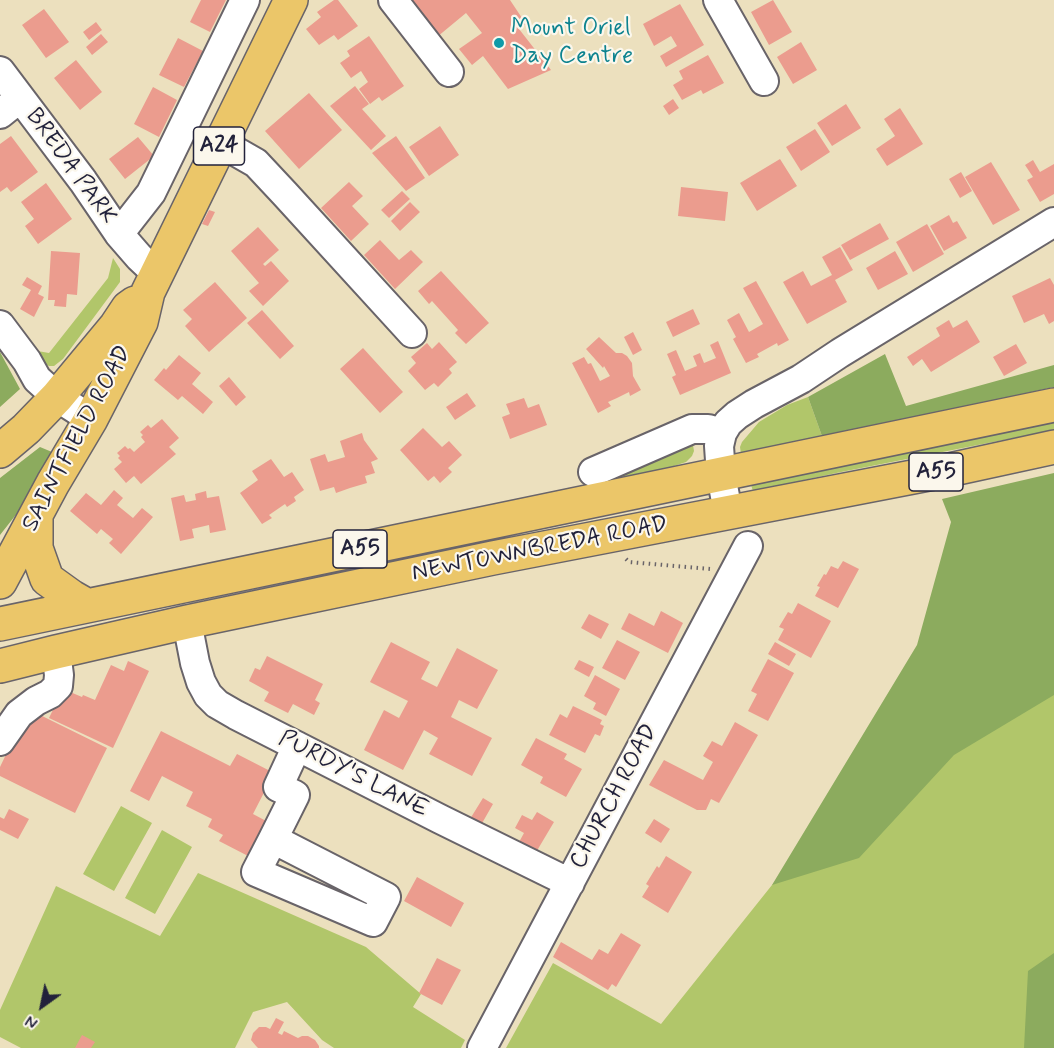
<!DOCTYPE html>
<html>
<head>
<meta charset="utf-8">
<style>
  body { margin:0 }
  #map { position:relative; width:1054px; height:1048px; overflow:hidden; background:#ece0be; font-family:Mynerve,sans-serif }
  canvas { display:block }
  .north { position:absolute; left:12px; top:976px; width:60px; height:60px; -webkit-text-stroke:4px #fbf7ec; paint-order:stroke; rotate:213deg; font-size:16px; font-weight:700; line-height:24px; text-align:center; color:#22223b }
  .north::after { content:''; display:block; margin:auto; width:21px; height:27px; background:#22223b; clip-path:polygon(50% 0,100% 100%,50% 72%,0 100%) }
</style>
</head>
<body>
<div id="map">
<canvas width="1054" height="1048"></canvas>
<div class="north">N</div>
</div>
<script>
const g = document.querySelector('canvas').getContext('2d');
g.lineJoin = 'round';
function paint(path, color) {
  g.fillStyle = color;
  g.fill(path, 'evenodd');
}
function toPath(rows) {
  const path = new Path2D();
  for (const r of rows) {
    path.moveTo(r[0], r[1]);
    for (let i = 2; i < r.length; i += 2) path.lineTo(r[i], r[i + 1]);
  }
  return path;
}
function stroke(path, color, width, dash) {
  g.strokeStyle = color;
  g.lineWidth = width;
  g.lineCap = dash ? 'butt' : 'round';
  g.setLineDash(dash || []);
  g.stroke(path);
}
function write(font, color, halo, rows, align = 'center') {
  g.font = font + ' Mynerve,sans-serif';
  g.lineWidth = 4.5;
  g.setLineDash([]);
  g.textBaseline = 'middle';
  g.strokeStyle = halo;
  g.fillStyle = color;
  for (const [text, x, y, turn = 0] of rows) {
    g.save();
    g.translate(x, y);
    g.rotate((+turn || 0) * Math.PI / 180);
    g.textAlign = isNaN(turn) ? turn : align;
    if (halo) g.strokeText(text, 0, 0);
    g.fillText(text, 0, 0);
    g.restore();
  }
}
paint(toPath([
  [113,258,120,269,120,282,63,359,54,366,49,366,40,361,32,350,49,353,108,278],
  [808,397,823,439,741,454,740,447,742,442,759,422,787,405],
  [1054,420,1054,430,841,472,753,491,751,485],
  [688,443,693,445,694,451,692,456,686,462,668,468,606,480],
  [1054,656,1054,1048,506,1048,553,963,661,1024,772,885,902,733],
  [121,806,152,823,114,891,83,874],
  [162,830,192,847,155,914,125,898],
  [198,873,366,947,421,994,413,1007,465,1040,461,1048,334,1048,322,1040,287,1002,253,1012,235,1048,21,1048,0,1037,0,1010,56,886,160,936]
]), '#b1c66a');
paint(toPath([
  [0,352,20,389,0,407],
  [885,354,906,406,1054,365,1054,387,823,439,808,397],
  [40,447,52,452,55,465,0,535,0,478],
  [1054,473,1054,695,954,755,859,858,772,885,917,645,951,522,942,499],
  [1054,953,1054,1048,1024,1048,1028,971]
]), '#8cab5e');
paint(toPath([
  [201,0,226,0,210,32,190,22],
  [334,0,338,0,358,26,338,40,334,35,319,45,306,29,321,17,317,12],
  [409,0,510,0,526,24,519,29,551,70,508,89,483,56,472,65,459,49,482,33,466,13,437,37],
  [773,0,792,32,769,45,751,12],
  [680,4,704,45,666,67,660,56,677,46,671,36,654,46,643,24],
  [44,9,69,42,46,58,22,25],
  [96,22,102,30,89,40,83,32],
  [101,34,108,42,92,55,86,47],
  [369,36,404,86,382,101,379,97,370,104,359,89,368,82,361,71,351,78,340,63,350,56,347,51],
  [178,38,203,51,184,87,159,75],
  [801,42,817,70,793,84,777,57],
  [708,55,724,83,703,94,701,90,682,100,673,85,683,79,679,71],
  [76,60,102,92,80,110,54,78],
  [355,86,369,104,362,109,386,136,371,150,330,106],
  [153,87,177,100,159,137,134,124],
  [309,93,342,130,299,169,265,131],
  [673,99,679,108,669,115,663,106],
  [846,104,861,128,832,146,817,123],
  [900,108,923,144,887,166,876,149,895,136,884,119],
  [440,126,459,155,429,176,409,147],
  [815,129,830,152,801,171,786,147],
  [11,136,38,172,11,192,7,187,0,192,0,144],
  [396,136,425,178,406,191,372,153],
  [138,137,154,156,125,179,109,159],
  [780,159,797,186,757,211,740,183],
  [1033,160,1040,172,1054,164,1054,194,1040,202,1027,180,1033,177,1025,165],
  [991,162,1020,210,993,225,965,177],
  [961,172,972,191,960,198,949,179],
  [349,182,363,196,352,206,369,224,351,241,321,208],
  [46,183,72,219,38,244,25,226,34,219,21,202],
  [681,187,728,192,725,221,678,216],
  [402,191,410,199,389,218,381,210],
  [410,202,420,212,400,231,391,221],
  [209,210,215,212,208,226,202,224],
  [949,215,953,223,957,221,967,238,944,251,930,226],
  [880,223,889,239,850,260,841,245],
  [927,224,944,254,913,272,896,242],
  [258,227,279,250,263,264,265,266,271,261,289,281,263,306,249,291,259,283,231,251],
  [380,240,399,260,411,250,423,262,395,289,364,255],
  [840,247,853,270,835,280,847,302,807,324,783,282,803,271,811,286,832,275,822,257],
  [51,251,80,253,77,295,67,294,66,307,54,306,55,300,48,300],
  [895,251,908,274,878,290,866,268],
  [441,271,489,323,466,344,455,333,458,330,432,301,429,304,418,291],
  [27,277,42,286,38,294,44,297,34,317,20,309,31,290,22,285],
  [1050,278,1054,285,1054,321,1049,324,1044,314,1024,323,1012,296],
  [756,281,789,340,778,346,777,343,757,354,759,357,746,363,733,339,736,337,727,320,739,313,749,332,763,324,743,288],
  [215,282,247,318,209,352,185,326,192,319,183,310],
  [693,309,700,324,673,337,666,322],
  [262,310,294,346,280,359,247,323],
  [949,320,953,328,967,320,980,342,931,372,922,359,913,366,907,357,940,336,936,328],
  [633,332,642,350,633,355,624,337],
  [599,337,616,353,622,353,627,356,632,363,633,376,641,390,630,396,629,392,617,398,608,402,611,406,598,413,572,363,584,357,588,364,591,363,600,381,610,376,604,366,603,368,586,349],
  [718,341,731,373,680,395,672,377,676,375,667,354,676,350,685,371,697,366,693,356,700,353,704,363,716,358,710,345],
  [439,342,457,362,449,369,452,373,438,387,434,383,425,390,408,371,416,363,411,357,427,343,432,349],
  [1016,344,1027,363,1004,376,993,357],
  [363,348,403,392,380,413,340,369],
  [179,355,201,373,192,384,213,402,203,414,182,396,178,400,154,380,164,368,166,370],
  [229,377,246,397,236,406,219,386],
  [467,393,476,406,455,420,446,407],
  [524,398,528,408,539,404,547,425,510,439,502,417,510,414,506,404],
  [162,419,179,438,169,447,176,454,141,484,134,476,126,483,114,469,122,462,118,458,120,456,117,453,125,446,128,449,130,448,134,452,145,442,141,437,143,435,140,432,148,425,151,428],
  [423,428,442,447,449,441,462,455,448,468,452,472,440,483,434,476,428,481,400,450],
  [362,433,364,440,378,459,371,462,375,473,365,476,367,483,350,488,336,493,334,487,320,491,310,459,325,454,328,462,345,457,340,441],
  [271,459,284,477,292,472,304,490,294,497,296,501,287,507,285,504,269,515,272,518,262,524,240,493,258,480,252,471],
  [114,490,123,498,117,505,133,518,142,508,153,517,121,554,109,543,113,539,101,529,97,534,70,511,86,493,101,505],
  [206,491,207,498,219,496,226,530,210,533,209,525,192,529,194,538,180,541,171,498,184,495,186,502,196,500,195,494],
  [843,561,859,569,838,608,815,596,820,587,817,586,824,574,826,575,831,566,838,569],
  [798,603,831,621,811,658,778,640,784,629,779,627,788,612,792,614],
  [661,611,683,623,668,653,621,629,629,613,654,626],
  [589,614,609,624,601,639,581,628],
  [617,640,640,652,625,680,602,668],
  [391,642,430,662,421,679,437,687,457,648,498,670,477,709,459,700,451,717,492,738,472,776,429,754,438,738,424,730,403,770,364,750,384,710,399,718,408,701,370,682],
  [775,642,796,654,789,666,768,654],
  [267,656,323,684,315,700,320,703,314,715,293,704,288,713,264,701,269,692,249,681,255,668,260,670],
  [768,659,794,673,768,721,748,711,757,694,751,691],
  [579,660,594,667,589,677,574,669],
  [128,661,149,671,113,748,49,718,63,689,82,697,83,695,95,700,111,665,124,671],
  [595,675,620,689,606,716,593,709,596,703,584,696],
  [573,706,602,720,600,724,604,726,600,736,595,734,585,753,549,735,560,714,567,718],
  [36,713,107,748,75,813,0,776,0,767,22,721,30,725],
  [735,722,758,735,719,803,711,799,706,810,697,810,649,785,664,760,703,780,713,762,703,756,712,741,722,746],
  [161,731,230,766,237,754,274,773,253,814,268,822,250,857,219,841,223,835,208,827,212,819,186,806,193,792,162,776,149,801,130,791],
  [536,738,567,754,564,759,582,769,566,797,540,783,543,777,521,765],
  [483,798,493,804,481,825,470,819],
  [9,809,29,819,18,839,0,830,0,817,4,819],
  [537,812,554,822,535,854,518,844,524,833,515,828,522,815,532,820],
  [654,819,670,829,661,843,645,833],
  [666,856,692,872,668,913,642,897,649,886,646,884,657,866,659,868],
  [417,877,464,903,451,927,404,901],
  [621,933,641,945,616,987,612,984,608,990,553,957,561,942,592,960,599,949,608,954],
  [437,958,461,970,442,1005,419,993],
  [276,1018,284,1022,278,1033,282,1035,284,1031,298,1038,302,1036,308,1036,315,1040,319,1046,319,1048,258,1048,256,1046,251,1040,253,1033,259,1027,266,1027,270,1029],
  [82,1035,95,1042,91,1048,75,1048]
]), '#eb9c8e');
const minor = toPath([
  [393,0,449,72],
  [718,0,764,81],
  [0,71,83,181,119,234,139,257,157,274],
  [0,114,20,98],
  [221,143,256,163,285,194,412,333],
  [119,234,151,193,245,0],
  [0,325,27,361,37,379,57,397,91,419],
  [593,472,692,429,708,429,722,433],
  [728,512,721,475,719,446,722,433,728,423,737,415,754,404,801,379,840,353,1054,222],
  [187,622,195,663,201,682,208,695,217,704,236,715,440,819,570,883],
  [0,741,19,714,36,701,50,694,58,686,59,675,56,652],
  [273,839,386,897,373,922,256,872,273,839,295,795,278,787,297,746],
  [482,1048,748,546]
]);
const highway = toPath([
  [0,451,26,429,57,397,116,326,128,308,135,303],
  [36,516,36,548,47,579,72,597,86,605],
  [0,582,53,483,91,419,141,322,148,292,291,0],
  [0,624,1054,405],
  [0,666,56,652,187,622,493,558,949,470,1054,447]
]);
stroke(minor, '#696469', 32);
stroke(highway, '#696469', 36);
stroke(toPath([
  [626,559,629,562,710,569]
]), '#696469', 4, [1.5, 4.5]);
stroke(minor, '#fff', 28);
stroke(highway, '#ebc669', 33);
for (const [x, y, r, color] of [
  [499,43,6,"#0f9aa8"]
]) {
  const dot = new Path2D();
  dot.arc(x, y, r, 0, 2 * Math.PI);
  g.fillStyle = color;
  g.fill(dot);
  stroke(dot, '#fbf7ec', 2);
}
for (const [x, y, w] of [
  [219,146,51],
  [936,472,54],
  [360,549,54]
]) {
  const box = new Path2D();
  box.roundRect(x - w / 2, y - 19, w, 38, 4.5);
  g.fillStyle = '#fbf7ec';
  g.fill(box);
  stroke(box, '#22223b', 1.5);
}
write('bold 22px', '#22223b', null, [
  ["A24",219,146],
  ["A55",936,472],
  ["A55",360,549]
]);
write('24px', '#0d838f', '#fbf7ec', [
  ["Mount Oriel",511,29],
  ["Day Centre",511,57]
], 'left');
write('24px', '#22223b', '#fbf7ec', [
  ["BREDA PARK",70,167,54],
  ["SAINTFIELD ROAD",78,439,-62],
  ["NEWTOWNBREDA ROAD",540,550,-11],
  ["PURDY'S LANE",353,775,27],
  ["CHURCH ROAD",615,797,-62]
]);
</script>
</body>
</html>
